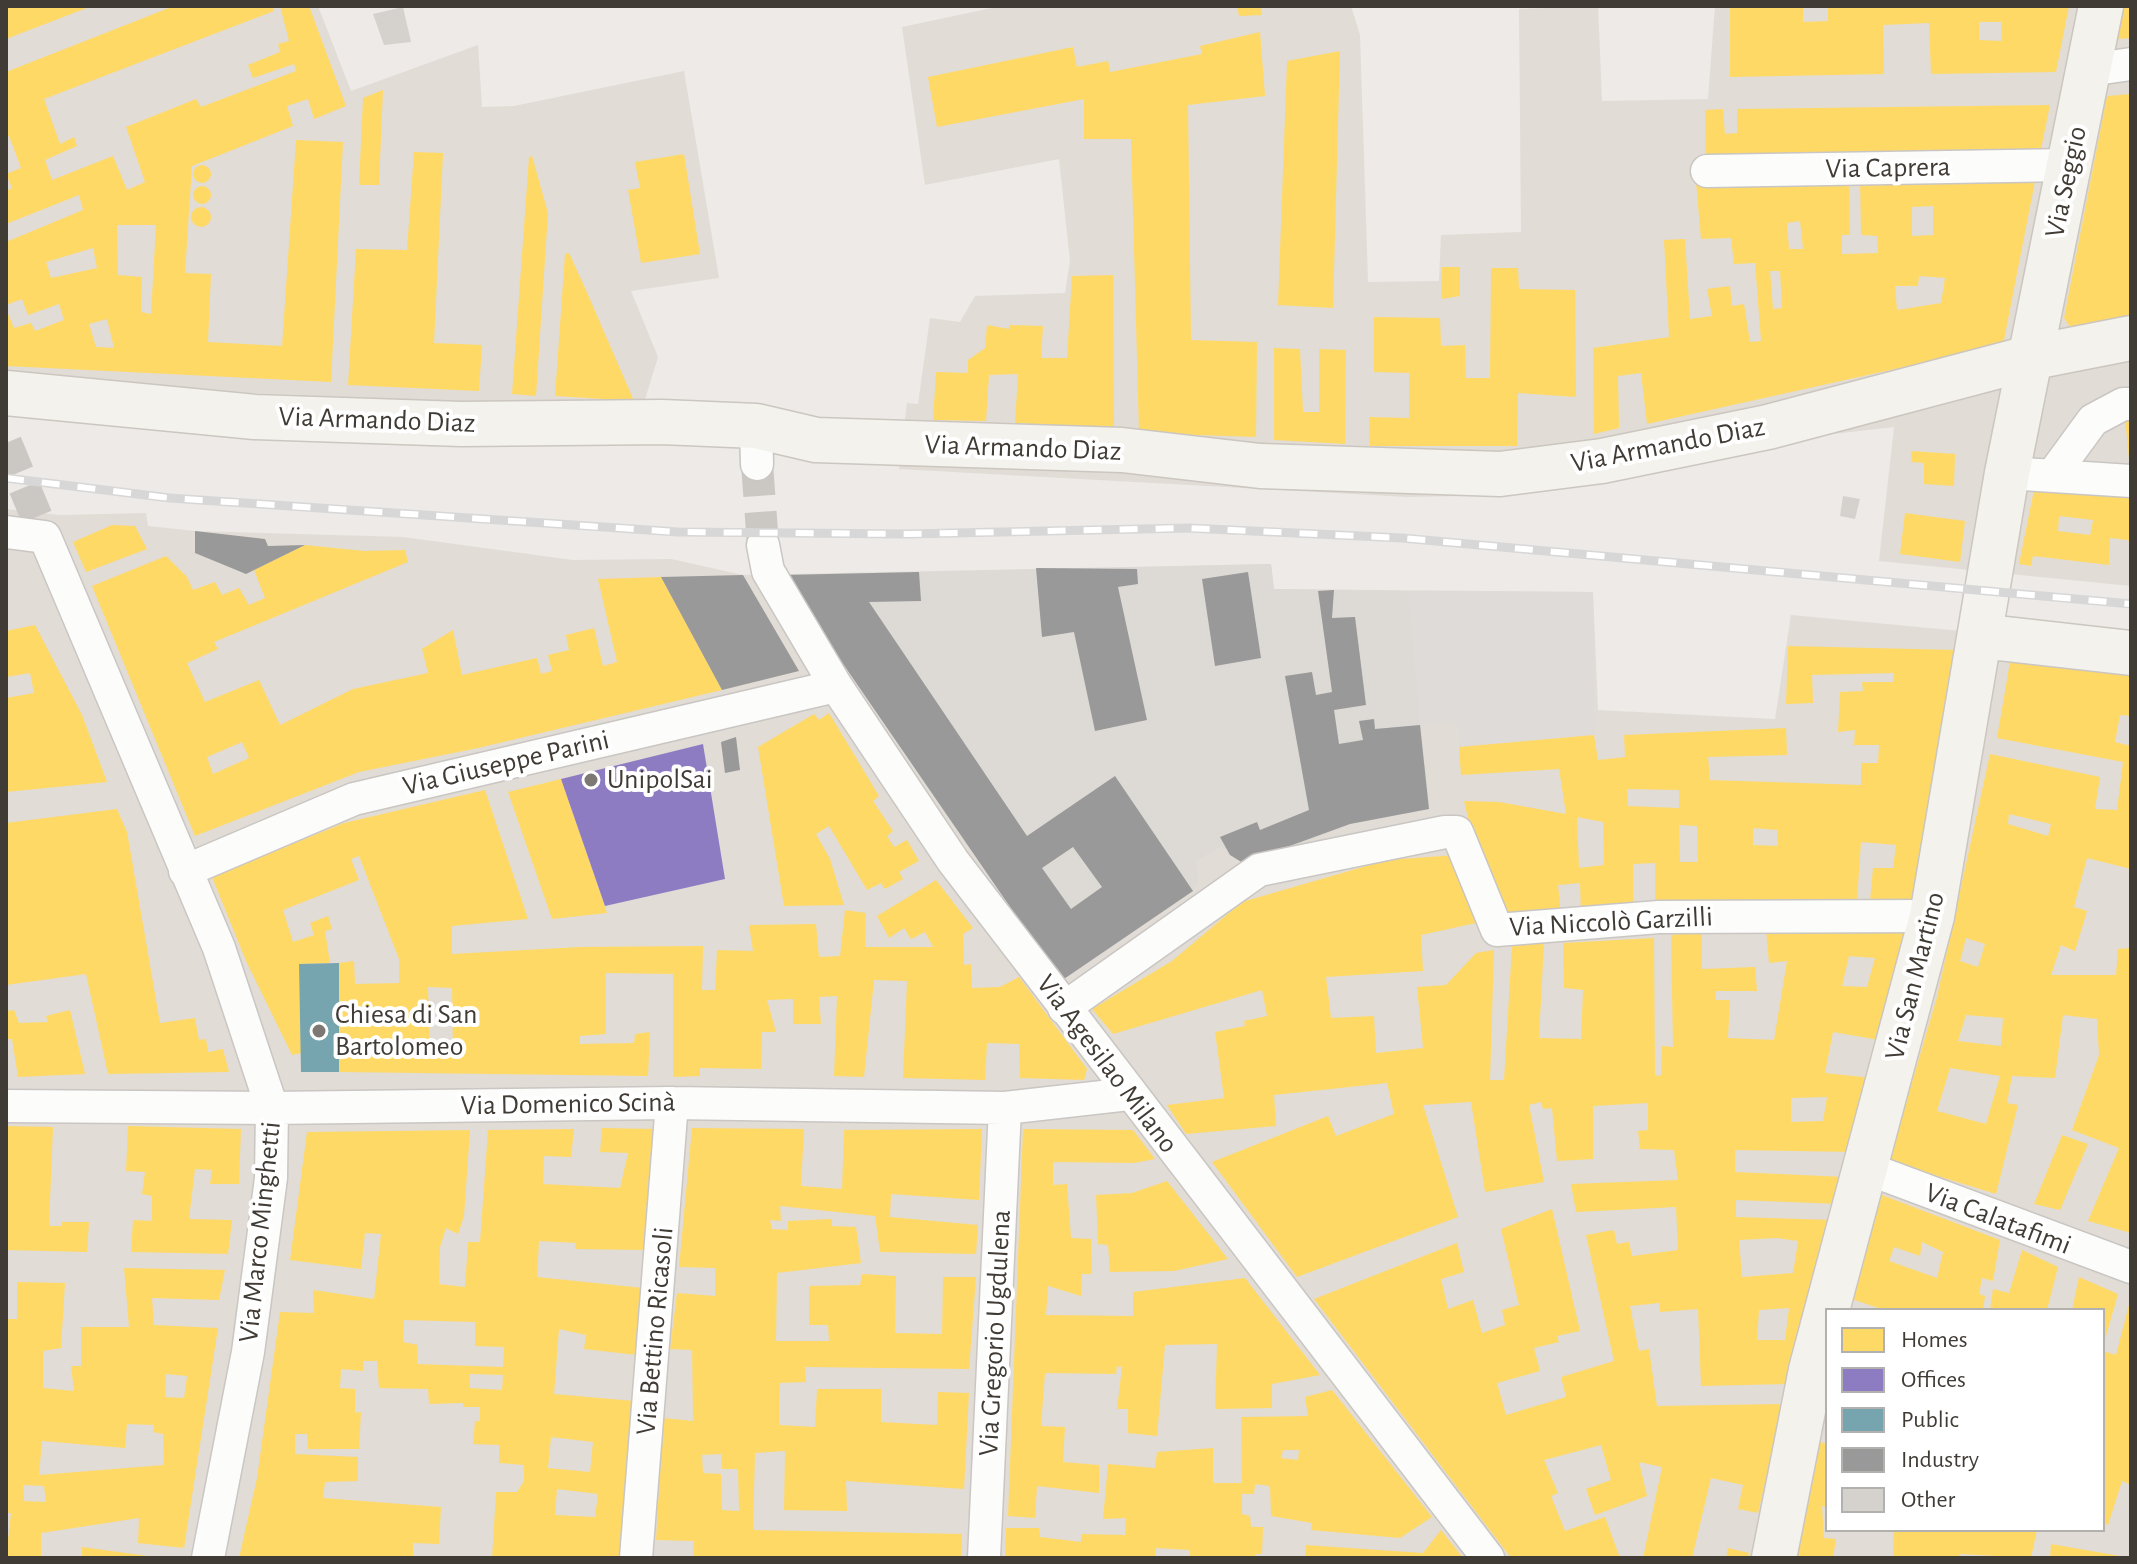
<!DOCTYPE html>
<html>
<head>
<meta charset="utf-8">
<style>
  body { margin:0 }
  #map { position:relative; width:2137px; height:1564px; overflow:hidden; background:#edeae7; font-family:"Alegreya Sans",sans-serif }
  canvas { display:block }
  .frame { position:absolute; inset:0; border:8px solid #413b35; pointer-events:none }
  .legend { position:absolute; left:1825px; top:1308px; width:280px; height:224px; box-sizing:border-box; background:#fff; border:2px solid #b3b1ae; margin:0; padding:10px 14px; list-style:none; font-size:24px; color:#413b35 }
  .legend li { display:flex; align-items:center; gap:16px; height:40px }
  .legend b { width:40px; border:2px solid #b3b1ae }
</style>
</head>
<body>
<div id="map">
<canvas width="2137" height="1564"></canvas>
<div class="frame"></div>
<ul class="legend">
<li><b style="height:22px;background:#ffd966"></b>Homes</li>
<li><b style="height:22px;background:#8e7cc3"></b>Offices</li>
<li><b style="height:22px;background:#76a5af"></b>Public</li>
<li><b style="height:22px;background:#999"></b>Industry</li>
<li><b style="height:22px;background:#d5d2ce"></b>Other</li>
</ul>
</div>
<script>
const g = document.querySelector('canvas').getContext('2d');
g.lineJoin = 'round';
function paint(path, color) {
  g.fillStyle = color;
  g.fill(path, 'evenodd');
}
function toPath(rows) {
  const path = new Path2D();
  for (const r of rows) {
    if (r.length === 3) {
      path.moveTo(r[0] + r[2], r[1]);
      path.arc(r[0], r[1], r[2], 0, 2 * Math.PI);
      continue;
    }
    path.moveTo(r[0], r[1]);
    for (let i = 2; i < r.length; i += 2) path.lineTo(r[i], r[i + 1]);
  }
  return path;
}
function stroke(path, color, width, dash) {
  g.strokeStyle = color;
  g.lineWidth = width;
  g.lineCap = dash ? 'butt' : 'round';
  g.setLineDash(dash || []);
  g.stroke(path);
}
function write(font, color, halo, rows, align = 'center') {
  g.font = font + ' "Alegreya Sans",sans-serif';
  g.lineWidth = 8;
  g.setLineDash([]);
  g.textBaseline = 'middle';
  g.strokeStyle = halo;
  g.fillStyle = color;
  for (const [text, x, y, turn = 0] of rows) {
    g.save();
    g.translate(x, y);
    g.rotate((+turn || 0) * Math.PI / 180);
    g.textAlign = isNaN(turn) ? turn : align;
    if (halo) g.strokeText(text, 0, 0);
    g.fillText(text, 0, 0);
    g.restore();
  }
}
paint(toPath([
  [6,6,318,6,351,91,478,45,482,107,514,106,684,71,719,278,631,291,658,357,642,409,6,383],
  [1001,6,1351,6,1360,35,1368,282,1439,281,1441,235,1521,232,1519,9,1598,6,1602,101,1708,99,1715,6,2131,6,2131,586,1879,561,1894,427,1833,434,1524,492,1461,496,1407,497,899,469,907,403,918,404,930,318,960,322,975,296,1065,293,1070,261,1059,159,925,185,902,27],
  [6,509,60,515,146,513,148,526,195,531,403,537,573,560,671,559,743,575,1271,564,1274,589,1593,592,1598,710,1775,719,1791,615,1961,631,2008,618,2131,631,2131,1558,6,1558],
  [1827,1310,2103,1310,2103,1530,1827,1530]
]), '#e1dcd5');
paint(toPath([
  [1271,564,1274,589,1408,591,1429,809,1350,824,1251,863,1230,855,1223,846,1195,861,1199,880,1193,891,1061,981,782,575]
]), '#ddd9d5');
paint(toPath([
  [1408,591,1593,592,1595,734,1459,747,1457,721,1420,725]
]), '#dedbd8');
paint(toPath([
  [6,6,92,6,6,39],
  [174,6,272,6,274,11,44,99,60,144,74,137,77,146,45,160,52,180,113,156,127,190,145,182,126,127,196,99,201,107,296,71,294,64,253,78,248,65,280,52,278,44,289,41,280,6,309,6,346,106,314,119,308,99,287,106,293,126,192,166,185,273,211,274,208,342,282,346,296,140,343,142,331,382,6,366,6,309,14,328,31,323,35,331,64,320,59,304,28,315,22,299,6,305,6,242,83,210,79,195,6,224,6,191,12,188,6,174,21,168,9,136,6,137,6,72],
  [117,225,156,225,151,314,141,312,142,277,118,275],
  [93,248,97,268,51,278,46,262],
  [107,319,114,348,96,347,89,324],
  [1237,6,1260,6,1262,15,1239,16],
  [1730,6,1803,6,1803,22,1828,21,1828,6,2069,6,2056,72,1931,74,1929,23,1883,25,1884,74,1730,77],
  [1979,22,2001,22,2002,41,1979,40],
  [2124,6,2131,6,2131,38,2117,39],
  [1260,32,1265,96,1188,105,1191,340,1257,342,1256,437,1139,433,1131,139,1084,139,1084,99,937,127,928,77,1073,47,1077,67,1108,61,1110,72,1202,54,1200,46],
  [1340,51,1333,308,1278,305,1287,61],
  [383,90,379,185,359,185,363,98],
  [2131,94,2131,316,2071,328,2064,318,2107,96],
  [2050,105,2039,159,1706,162,1705,110,1723,109,1725,134,1737,133,1737,109],
  [414,152,443,153,434,343,482,345,479,391,348,385,356,249,407,250],
  [684,154,700,254,641,263,628,190,640,188,635,162],
  [532,156,548,213,536,396,512,394,529,157],
  [202,174,9],
  [2036,176,2003,345,1647,424,1641,373,1618,376,1619,428,1594,434,1593,348,1669,337,1664,240,1685,239,1690,319,1712,316,1707,289,1730,286,1732,306,1744,304,1750,342,1761,341,1755,263,1734,264,1731,238,1701,239,1696,182,1849,179,1850,235,1842,235,1842,254,1878,253,1877,236,1861,235,1860,179],
  [1933,206,1933,235,1912,236,1912,207],
  [1800,221,1803,249,1789,249,1787,223],
  [1770,271,1780,271,1782,308,1773,309],
  [1919,276,1945,278,1941,303,1897,310,1895,286,1918,286],
  [202,195,9],
  [201,217,10],
  [569,253,585,288,634,401,555,396,565,254],
  [1442,267,1460,267,1460,296,1441,299],
  [1491,268,1518,268,1519,289,1575,290,1576,397,1518,393,1517,446,1370,446,1369,417,1409,418,1409,373,1374,372,1374,317,1440,318,1441,346,1465,345,1466,378,1490,378],
  [1113,275,1114,428,1015,423,1018,374,989,375,986,421,933,420,936,372,968,373,968,360,985,348,987,325,1009,329,1010,325,1043,326,1041,358,1067,358,1072,276],
  [1274,348,1300,349,1303,412,1319,412,1319,349,1346,350,1345,444,1274,440],
  [2125,418,2131,418,2131,459,2129,459],
  [1911,451,1955,454,1954,486,1924,484,1924,463,1912,462],
  [2034,490,2131,497,2131,545,2128,540,2110,538,2109,565,2033,556,2031,566,2019,564],
  [2059,516,2093,520,2090,535,2058,531],
  [1905,513,1965,521,1960,562,1900,554],
  [112,525,135,526,147,549,86,572,73,542],
  [305,545,364,551,405,550,408,562,214,642,218,649,187,663,205,702,259,680,280,725,353,689,428,673,422,649,453,630,462,675,537,658,541,674,552,671,548,655,569,650,566,635,594,628,603,666,617,662,598,579,661,577,722,690,478,748,359,772,195,836,92,586,166,556,187,577,193,590,215,582,222,595,239,588,249,605,265,598,254,570],
  [242,742,249,758,213,774,207,757],
  [35,625,82,715,107,782,6,792,6,698,34,693,30,673,6,677,6,631],
  [1788,646,1956,650,1924,901,1870,901,1873,868,1893,868,1896,845,1861,842,1857,900,1655,907,1655,863,1633,864,1633,906,1581,913,1580,883,1558,885,1561,915,1510,922,1475,846,1464,801,1499,802,1566,814,1559,769,1461,775,1459,747,1594,735,1598,760,1625,757,1624,735,1786,728,1787,755,1708,757,1710,780,1861,785,1861,763,1878,763,1879,745,1854,745,1855,730,1838,732,1840,692,1863,691,1862,682,1893,682,1894,673,1812,675,1813,703,1786,704],
  [1627,789,1679,790,1679,808,1628,806],
  [1577,817,1603,822,1604,865,1579,868],
  [1679,825,1697,826,1698,862,1680,862],
  [1753,828,1777,830,1778,846,1753,845],
  [2011,656,2131,672,2131,716,2120,715,2115,742,2131,746,2131,869,2087,858,2074,907,2087,911,2075,951,2061,945,2051,975,2116,975,2118,949,2131,948,2131,1233,2088,1221,2119,1148,2072,1130,2099,1055,2097,1019,2063,1015,2055,1078,2012,1076,2007,1103,2018,1105,1996,1194,1889,1161,1937,997,1990,754,2100,777,2095,809,2117,810,2123,762,1997,738],
  [2009,814,2051,824,2048,836,2008,824],
  [1966,938,1985,944,1978,967,1960,961],
  [1966,1015,2003,1018,2001,1046,1958,1041],
  [1950,1068,2000,1076,1986,1124,1937,1111],
  [829,713,879,796,873,801,893,831,887,836,894,847,907,840,919,861,899,872,903,879,885,889,881,883,867,890,829,826,816,834,830,859,844,905,784,906,758,747,814,714,819,720],
  [561,779,599,889,607,913,552,919,508,792],
  [485,790,528,919,452,926,452,954,580,947,703,946,702,990,715,990,717,950,753,951,749,925,816,924,819,957,840,956,845,910,866,913,865,947,933,947,925,932,911,939,904,928,889,938,877,916,936,880,973,928,963,934,964,965,971,964,972,988,1000,987,1019,977,1087,1069,1084,1080,1020,1078,1019,1044,987,1043,985,1080,903,1078,907,981,874,980,864,1077,834,1076,837,996,819,997,821,1024,793,1024,793,999,767,1000,776,1032,762,1032,761,1069,700,1068,700,1076,673,1077,673,974,606,973,606,1034,580,1036,580,1044,634,1043,635,1034,650,1032,648,1076,339,1072,339,963,354,961,355,984,399,983,399,959,359,856,351,859,359,880,283,910,293,942,314,935,310,923,328,916,332,929,325,931,330,963,299,964,301,1053,292,1055,246,961,212,877,344,823],
  [428,987,452,988,453,1051,430,1051],
  [117,809,127,832,160,1023,195,1018,199,1040,206,1039,208,1052,223,1049,229,1072,108,1074,86,974,6,985,6,823],
  [1456,855,1471,893,1476,923,1421,935,1423,971,1326,977,1331,1018,1374,1016,1376,1053,1423,1048,1417,987,1446,985,1476,953,1494,950,1490,1080,1504,1080,1512,946,1544,943,1539,1038,1581,1039,1583,990,1564,988,1563,943,1654,938,1655,1076,1661,1075,1662,1046,1673,1047,1671,935,1702,932,1702,969,1755,967,1757,991,1715,991,1716,1000,1730,1000,1728,1038,1774,1040,1787,961,1769,963,1766,930,1908,928,1879,1040,1833,1032,1825,1073,1872,1078,1854,1152,1735,1150,1735,1172,1845,1177,1840,1204,1736,1200,1736,1217,1834,1220,1788,1384,1701,1386,1698,1309,1660,1312,1659,1303,1630,1306,1639,1351,1649,1349,1657,1406,1783,1404,1758,1513,1738,1509,1743,1485,1711,1478,1692,1558,1643,1558,1662,1467,1639,1462,1647,1496,1595,1515,1586,1489,1611,1480,1601,1445,1544,1460,1558,1493,1551,1496,1565,1531,1605,1517,1620,1558,1511,1558,1314,1299,1457,1243,1464,1272,1441,1279,1448,1309,1473,1300,1482,1333,1505,1325,1502,1310,1519,1305,1501,1229,1552,1209,1580,1331,1557,1336,1559,1342,1534,1348,1540,1371,1497,1383,1506,1415,1566,1397,1561,1377,1614,1361,1586,1235,1614,1230,1617,1244,1629,1242,1632,1256,1678,1250,1676,1207,1576,1212,1571,1184,1678,1180,1674,1150,1640,1149,1638,1131,1648,1130,1648,1103,1593,1106,1593,1159,1557,1161,1552,1108,1543,1109,1541,1102,1529,1105,1544,1182,1485,1192,1471,1102,1423,1105,1458,1217,1297,1277,1212,1162,1328,1116,1336,1136,1394,1114,1387,1083,1274,1095,1276,1126,1186,1134,1167,1105,1224,1098,1215,1032,1245,1026,1244,1021,1267,1016,1262,990,1113,1034,1092,1009,1172,961,1242,902,1387,860],
  [1849,956,1875,958,1867,987,1842,986],
  [1827,1097,1823,1121,1791,1122,1791,1098],
  [1777,1238,1798,1241,1793,1273,1742,1277,1739,1240],
  [1789,1308,1785,1340,1757,1340,1759,1310],
  [14,1010,19,1023,48,1022,46,1016,70,1010,85,1074,18,1077,12,1039,6,1039,6,1011],
  [6,1126,53,1127,49,1226,62,1226,62,1222,89,1222,87,1252,6,1250],
  [128,1126,241,1129,239,1184,210,1184,212,1170,195,1169,189,1219,232,1220,228,1254,131,1252,133,1220,152,1221,152,1196,142,1194,145,1172,126,1171],
  [602,1128,656,1129,648,1250,575,1249,576,1243,539,1241,537,1277,643,1288,637,1355,584,1349,586,1335,559,1329,554,1394,634,1401,621,1558,492,1558,496,1492,517,1492,524,1481,524,1465,499,1463,499,1445,473,1444,475,1421,480,1421,480,1407,463,1407,463,1403,429,1404,428,1389,379,1388,377,1361,363,1361,363,1371,341,1369,340,1388,355,1389,355,1413,361,1412,359,1449,308,1449,307,1434,295,1434,295,1454,358,1457,358,1481,325,1482,323,1498,441,1507,439,1544,413,1543,413,1558,239,1558,257,1478,280,1312,314,1313,313,1290,374,1299,381,1234,365,1233,361,1269,290,1260,307,1132,470,1130,464,1216,458,1234,446,1228,440,1247,439,1284,465,1287,468,1242,480,1242,488,1130,574,1129,571,1157,544,1156,543,1184,620,1188,628,1153,600,1152],
  [404,1320,475,1322,475,1346,504,1347,503,1367,417,1364,418,1345,403,1342],
  [470,1374,503,1375,502,1390,470,1388],
  [551,1437,593,1442,590,1472,548,1468],
  [557,1489,598,1494,595,1517,555,1515],
  [692,1128,804,1129,801,1186,842,1189,844,1130,982,1129,979,1200,891,1194,890,1217,978,1225,976,1254,880,1252,875,1216,780,1206,781,1221,770,1220,772,1229,788,1230,788,1221,832,1219,832,1226,856,1227,861,1263,777,1273,776,1341,829,1341,828,1325,809,1325,809,1286,860,1285,862,1274,896,1276,895,1333,942,1334,943,1277,976,1277,969,1369,805,1367,806,1382,780,1383,779,1395,779,1425,815,1427,817,1389,881,1389,881,1422,937,1425,938,1392,969,1393,964,1489,846,1481,847,1511,784,1510,785,1451,755,1453,753,1530,962,1534,961,1558,693,1558,694,1541,656,1540,663,1418,693,1421,692,1350,670,1349,677,1293,715,1296,715,1268,679,1267],
  [721,1454,722,1469,738,1469,739,1511,722,1510,721,1474,703,1473,702,1455],
  [1023,1129,1133,1130,1155,1159,1134,1163,1053,1162,1053,1185,1067,1184,1071,1238,1091,1239,1092,1274,1082,1274,1081,1296,1048,1286,1046,1315,1133,1316,1133,1292,1245,1278,1320,1375,1272,1384,1272,1408,1215,1409,1217,1344,1165,1345,1157,1436,1128,1433,1128,1409,1117,1409,1122,1367,1117,1366,1116,1374,1045,1373,1041,1426,1065,1427,1063,1462,1099,1465,1099,1493,1037,1486,1035,1518,1008,1516],
  [2062,1135,2088,1144,2060,1210,2034,1204],
  [1167,1181,1228,1259,1174,1271,1110,1272,1108,1245,1098,1244,1096,1195,1132,1193],
  [1879,1194,2000,1240,1993,1281,1982,1278,1979,1294,1985,1296,1983,1310,1884,1310,1852,1299],
  [1922,1242,1943,1252,1937,1278,1889,1261,1894,1247,1920,1256],
  [2022,1250,2058,1267,2047,1310,1990,1310,1993,1289,2009,1293],
  [124,1268,225,1270,219,1300,152,1298,154,1325,218,1328,184,1548,138,1543,139,1518,41,1533,41,1558,6,1558,11,1513,6,1513,6,1319,17,1319,17,1282,65,1283,61,1348,43,1351,43,1388,74,1391,71,1366,81,1366,81,1327,129,1327],
  [166,1374,187,1376,184,1398,165,1397],
  [127,1424,154,1425,153,1432,163,1434,164,1465,39,1475,42,1441,125,1448],
  [23,1485,44,1486,46,1502,24,1501],
  [2079,1277,2118,1294,2104,1343,2103,1310,2072,1310],
  [2131,1297,2131,1485,2122,1481,2108,1525,2103,1523,2103,1351,2116,1355],
  [1332,1390,1432,1517,1400,1538,1311,1530,1312,1523,1271,1516,1270,1486,1255,1484,1254,1494,1242,1494,1242,1514,1250,1516,1251,1527,1263,1527,1262,1554,1255,1554,1255,1558,1190,1558,1190,1550,1156,1548,1155,1558,1005,1558,1006,1528,1039,1528,1040,1537,1081,1542,1081,1534,1125,1535,1126,1518,1103,1519,1108,1464,1155,1468,1157,1452,1213,1448,1213,1483,1242,1483,1241,1417,1308,1416,1305,1397],
  [1283,1450,1299,1450,1298,1460,1281,1458],
  [1811,1439,1827,1444,1827,1507,1822,1506,1824,1538,1836,1539,1833,1558,1786,1558],
  [1441,1530,1463,1558,1305,1558,1306,1545,1423,1553],
  [1894,1530,2037,1530,2031,1558,1960,1554,1960,1558,1893,1558],
  [2051,1544,2120,1556,2120,1558,2050,1558],
  [82,1547,148,1556,148,1558,82,1558],
  [1728,1548,1749,1553,1748,1558,1726,1558]
]), '#ffd966');
paint(toPath([
  [703,744,725,879,605,906,561,779]
]), '#8e7cc3');
paint(toPath([
  [339,963,339,1072,301,1072,299,964]
]), '#76a5af');
paint(toPath([
  [195,531,265,539,268,546,305,545,246,574,195,553],
  [1036,568,1137,569,1138,584,1118,587,1147,720,1095,731,1074,632,1042,637],
  [919,572,921,601,869,602,1027,836,1115,776,1193,891,1061,981,782,575],
  [1073,847,1102,887,1071,909,1042,868],
  [1248,572,1261,658,1215,666,1202,579],
  [743,575,799,671,722,690,661,577],
  [1334,590,1332,618,1355,617,1366,705,1334,710,1339,744,1363,740,1359,721,1374,719,1375,729,1420,725,1429,809,1350,824,1243,863,1230,855,1220,837,1257,822,1260,830,1309,810,1285,676,1312,672,1316,695,1332,692,1318,591],
  [736,737,740,770,725,773,721,742]
]), '#999');
paint(toPath([
  [403,7,411,42,384,45,373,14],
  [1843,496,1860,499,1855,519,1840,516]
]), '#d5d2ce');
stroke(toPath([
  [6,443,45,537],
  [757,464,763,545]
]), '#cbc7c3', 32, [32, 16]);
const street = toPath([
  [2089,70,2131,64],
  [1707,171,2069,165],
  [756,426,757,464],
  [2007,473,2131,481],
  [2052,476,2093,420,2123,404,2131,404],
  [6,532,45,537,219,948,272,1108,271,1178,248,1352,208,1558],
  [763,545,768,571,836,686,953,861,1488,1558],
  [185,871,354,799,836,686],
  [1064,1008,1259,870,1445,832,1457,832,1497,930,1659,917,1932,916],
  [6,1106,272,1108,672,1103,1005,1108,1129,1094],
  [1866,1168,2131,1267],
  [636,1558,672,1103],
  [984,1558,1005,1108]
]);
const secondary = toPath([
  [6,393,255,417,461,424,662,422,756,426,816,440,1122,450,1260,466,1500,474,1602,461,1768,427,2029,358,2131,338],
  [1980,636,2131,653],
  [1827,1310,1932,916,2007,473,2101,6],
  [1774,1558,1811,1370,1827,1310]
]);
stroke(street, '#c9c6c3', 35);
stroke(secondary, '#cbc6bf', 47);
stroke(street, '#fcfcfb', 32);
stroke(secondary, '#f4f2ed', 44);
const rail = toPath([
  [6,478,170,498,678,532,907,534,1188,528,1402,538,2131,604]
]);
stroke(rail, '#d8d7d7', 9);
stroke(rail, '#fff', 6, [18]);
for (const [x, y, r, color] of [
  [591,780,8,"#7d7873"],
  [319,1031,8,"#7d7873"]
]) {
  const dot = new Path2D();
  dot.arc(x, y, r, 0, 2 * Math.PI);
  g.fillStyle = color;
  g.fill(dot);
  stroke(dot, '#fff', 3);
}
write('28px', '#413b35', '#fff', [
  ["Via Caprera",1888,168,-1],
  ["Via Seggio",2066,182,-78],
  ["Via Armando Diaz",377,420,2],
  ["Via Armando Diaz",1668,445,-11],
  ["Via Armando Diaz",1023,448,2],
  ["Via Giuseppe Parini",506,763,-13],
  ["Via Niccolò Garzilli",1611,922,-3],
  ["Via San Martino",1915,976,-76],
  ["Via Agesilao Milano",1107,1064,53],
  ["Via Domenico Scinà",568,1104,-1],
  ["Via Calatafimi",1998,1219,21],
  ["Via Marco Minghetti",260,1232,-84],
  ["Via Bettino Ricasoli",655,1331,-85],
  ["Via Gregorio Ugdulena",995,1333,-87]
]);
write('28px', '#413b35', '#fff', [
  ["UnipolSai",607,780],
  ["Chiesa di San",335,1015],
  ["Bartolomeo",335,1047]
], 'left');
</script>
</body>
</html>
